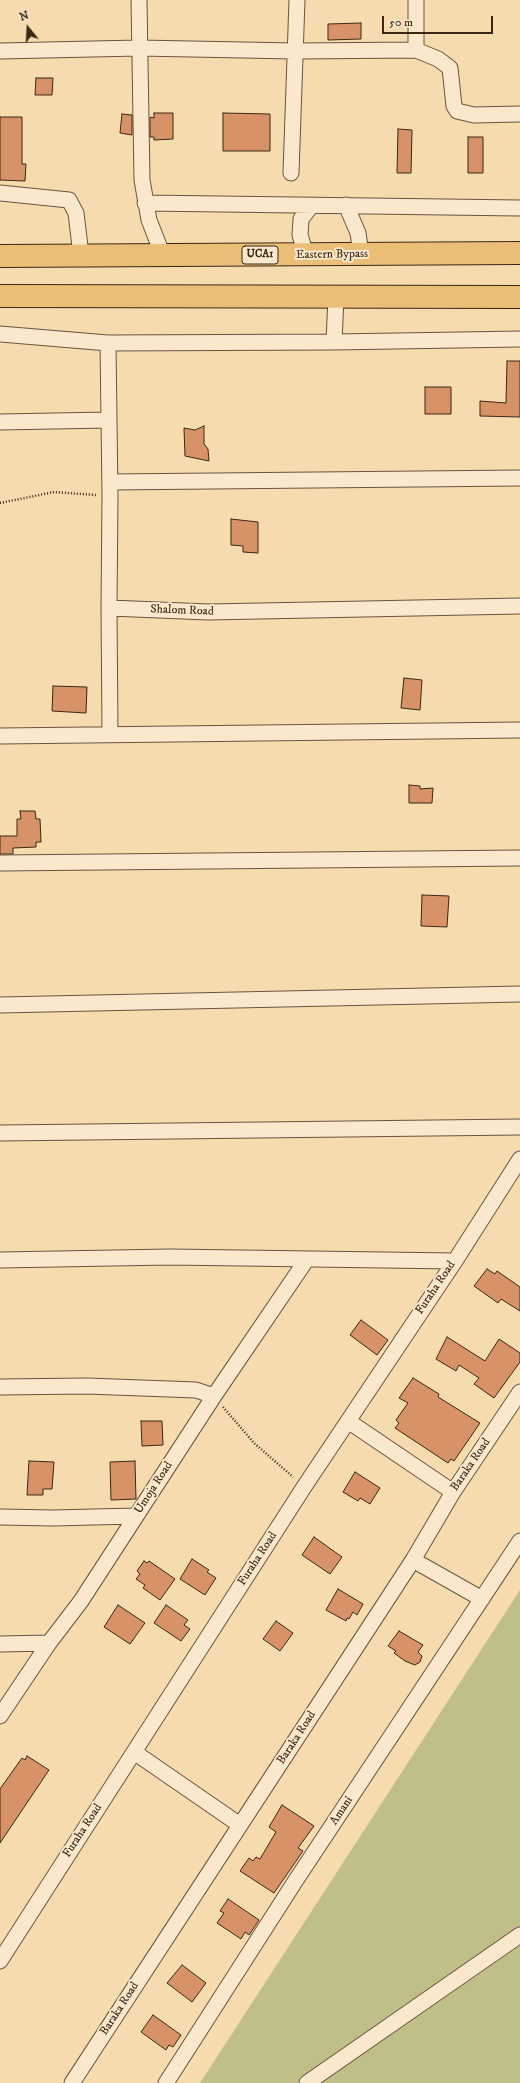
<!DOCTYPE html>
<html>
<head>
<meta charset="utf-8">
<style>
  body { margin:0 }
  #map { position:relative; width:520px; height:2083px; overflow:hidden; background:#f6dbaf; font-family:"IM FELL DW Pica",serif }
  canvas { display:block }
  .north { position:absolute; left:8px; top:8px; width:40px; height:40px; -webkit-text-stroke:3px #f9e8cb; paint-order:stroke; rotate:342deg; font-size:11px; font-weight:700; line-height:16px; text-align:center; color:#3b2715 }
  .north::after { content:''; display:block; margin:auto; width:14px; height:18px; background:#3b2715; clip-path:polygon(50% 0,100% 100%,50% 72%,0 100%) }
  .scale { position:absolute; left:382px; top:16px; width:111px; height:18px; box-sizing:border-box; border:2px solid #3b2715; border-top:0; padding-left:5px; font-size:12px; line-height:14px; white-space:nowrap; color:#3b2715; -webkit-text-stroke:3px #f9e8cb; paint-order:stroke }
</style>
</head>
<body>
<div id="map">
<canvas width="520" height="2083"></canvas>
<div class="north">N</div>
<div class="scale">50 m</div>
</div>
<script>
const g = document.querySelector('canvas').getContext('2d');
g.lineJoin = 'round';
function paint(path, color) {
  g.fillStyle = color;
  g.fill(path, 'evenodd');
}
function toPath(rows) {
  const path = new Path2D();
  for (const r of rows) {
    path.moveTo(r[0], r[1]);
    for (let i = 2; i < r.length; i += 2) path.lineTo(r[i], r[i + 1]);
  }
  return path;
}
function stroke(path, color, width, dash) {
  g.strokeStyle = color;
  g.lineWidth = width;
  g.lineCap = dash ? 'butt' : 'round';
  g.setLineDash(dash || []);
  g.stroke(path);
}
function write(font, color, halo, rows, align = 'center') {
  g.font = font + ' "IM FELL DW Pica",serif';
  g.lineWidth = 4;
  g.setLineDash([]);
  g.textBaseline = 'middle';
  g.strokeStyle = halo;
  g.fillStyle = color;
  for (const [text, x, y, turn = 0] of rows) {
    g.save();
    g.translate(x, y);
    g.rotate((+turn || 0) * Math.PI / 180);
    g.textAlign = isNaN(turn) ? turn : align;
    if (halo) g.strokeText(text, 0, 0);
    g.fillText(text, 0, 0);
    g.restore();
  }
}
paint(toPath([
  [520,1590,520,2083,200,2083]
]), '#c0bf88');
const building = toPath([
  [361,23,361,39,328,40,328,24,361,23],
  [36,78,53,78,52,95,35,95,36,78],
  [154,113,173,113,173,139,154,140,154,137,150,137,150,117,154,118,154,113],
  [223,113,270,114,270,151,223,151,223,113],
  [122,114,132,115,132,135,120,133,122,114],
  [0,117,22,117,22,164,26,164,25,181,0,180,0,117],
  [398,129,412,130,411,173,397,173,398,129],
  [468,137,483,137,483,173,468,173,468,137],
  [507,361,520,361,520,417,480,416,480,401,506,403,507,361],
  [425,387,451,387,451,414,425,414,425,387],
  [204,426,204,444,208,449,209,461,185,456,184,428,195,430,204,426],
  [231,519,258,522,258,553,243,552,243,546,231,545,231,519],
  [404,678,422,680,420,710,401,708,404,678],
  [53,686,87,687,86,713,52,711,53,686],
  [409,785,420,786,420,789,433,788,432,803,409,803,409,785],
  [20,811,35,811,36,819,40,819,41,842,36,842,36,847,13,848,13,854,0,854,0,836,17,836,17,819,21,819,20,811],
  [422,895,449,896,447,927,421,926,422,895],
  [487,1269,495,1274,497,1271,520,1287,520,1311,501,1299,498,1303,474,1286,487,1269],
  [361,1320,388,1340,377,1355,350,1335,361,1320],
  [447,1337,485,1361,499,1339,520,1353,520,1362,494,1398,474,1384,479,1378,459,1365,456,1371,436,1359,447,1337],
  [413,1378,439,1394,438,1397,480,1423,454,1461,451,1459,448,1463,395,1428,399,1423,396,1420,408,1403,399,1398,413,1378],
  [141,1421,162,1421,163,1445,142,1446,141,1421],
  [29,1461,54,1462,52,1489,43,1489,43,1495,27,1495,29,1461],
  [135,1461,136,1499,111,1500,110,1462,135,1461],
  [355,1472,380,1488,370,1504,360,1498,358,1501,343,1492,355,1472],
  [314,1537,342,1557,330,1574,302,1555,314,1537],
  [192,1559,209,1570,207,1572,216,1578,205,1595,180,1579,192,1559],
  [144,1561,147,1563,149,1561,175,1579,160,1600,143,1588,145,1585,136,1579,140,1574,137,1571,144,1561],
  [338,1589,363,1604,357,1615,353,1612,349,1619,347,1618,346,1621,326,1610,338,1589],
  [118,1605,145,1623,130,1644,104,1627,118,1605],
  [166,1605,188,1620,184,1625,190,1629,181,1641,154,1623,166,1605],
  [276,1621,293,1633,280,1651,263,1639,276,1621],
  [399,1631,423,1645,418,1652,422,1656,420,1662,415,1665,405,1661,394,1653,396,1651,388,1646,399,1631],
  [27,1756,49,1770,0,1843,0,1789,22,1758,25,1760,27,1756],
  [282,1805,314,1826,298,1848,303,1851,274,1893,240,1871,249,1858,253,1861,256,1857,260,1859,276,1832,269,1827,282,1805],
  [228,1899,259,1920,249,1935,245,1932,241,1939,217,1923,224,1913,220,1911,228,1899],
  [182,1965,206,1983,192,2002,167,1983,182,1965],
  [153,2015,181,2035,173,2047,169,2045,166,2050,141,2032,153,2015]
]);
paint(building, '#d79367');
stroke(building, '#3b2715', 1);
const minor = toPath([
  [139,0,142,180,149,220,163,256],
  [416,50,438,59,450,68,454,106,457,111,474,115,520,114],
  [0,51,139,48,295,51,416,50,416,0],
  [291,173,297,0],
  [0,193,69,200,76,213,81,255],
  [145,203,520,208],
  [346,205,358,233,361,254],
  [306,255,300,235,301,219,312,205],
  [0,334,108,343,334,342,520,339],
  [334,342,336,297],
  [108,343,110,496,109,608,208,612,520,606],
  [0,422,108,420],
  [110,482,520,478],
  [109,608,110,734],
  [0,736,520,730],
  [0,863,520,858],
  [0,1005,520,994],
  [0,1133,520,1127],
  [0,1260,170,1257,455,1261],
  [0,1387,87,1386,196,1390,214,1396],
  [348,1421,453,1492],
  [0,1517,53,1518,136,1516],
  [413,1560,482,1599],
  [0,1644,49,1643],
  [0,1716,49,1643,81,1601,214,1396,307,1259],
  [134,1752,240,1825],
  [0,1961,304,1487,455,1261,520,1159],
  [72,2083,413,1560,453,1492,520,1392],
  [166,2083,296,1880,520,1541],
  [307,2083,520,1935]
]);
const primary = toPath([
  [0,256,520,253],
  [0,296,520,297]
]);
stroke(minor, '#6a543c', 17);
stroke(primary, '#3b2715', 24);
stroke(toPath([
  [0,503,54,492,96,495],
  [223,1407,254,1443,293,1477]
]), '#3b2715', 2.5, [1, 2]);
stroke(minor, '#f9e8cb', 15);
stroke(primary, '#ebbe78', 22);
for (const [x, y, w] of [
  [260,255,36]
]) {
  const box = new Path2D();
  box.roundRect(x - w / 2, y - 9, w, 18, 3);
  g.fillStyle = '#f9e8cb';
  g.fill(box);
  stroke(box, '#3b2715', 1);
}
write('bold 11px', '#3b2715', null, [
  ["UCA1",260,255]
]);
write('12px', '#3b2715', '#f9e8cb', [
  ["Eastern Bypass",332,255,-1],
  ["Shalom Road",182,611,2],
  ["Furaha Road",436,1288,-56],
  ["Baraka Road",471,1465,-56],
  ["Umoja Road",154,1488,-57],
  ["Furaha Road",258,1559,-57],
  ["Baraka Road",297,1738,-57],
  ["Amani",342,1811,-57],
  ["Furaha Road",83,1831,-57],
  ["Baraka Road",120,2009,-57]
]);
</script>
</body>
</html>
